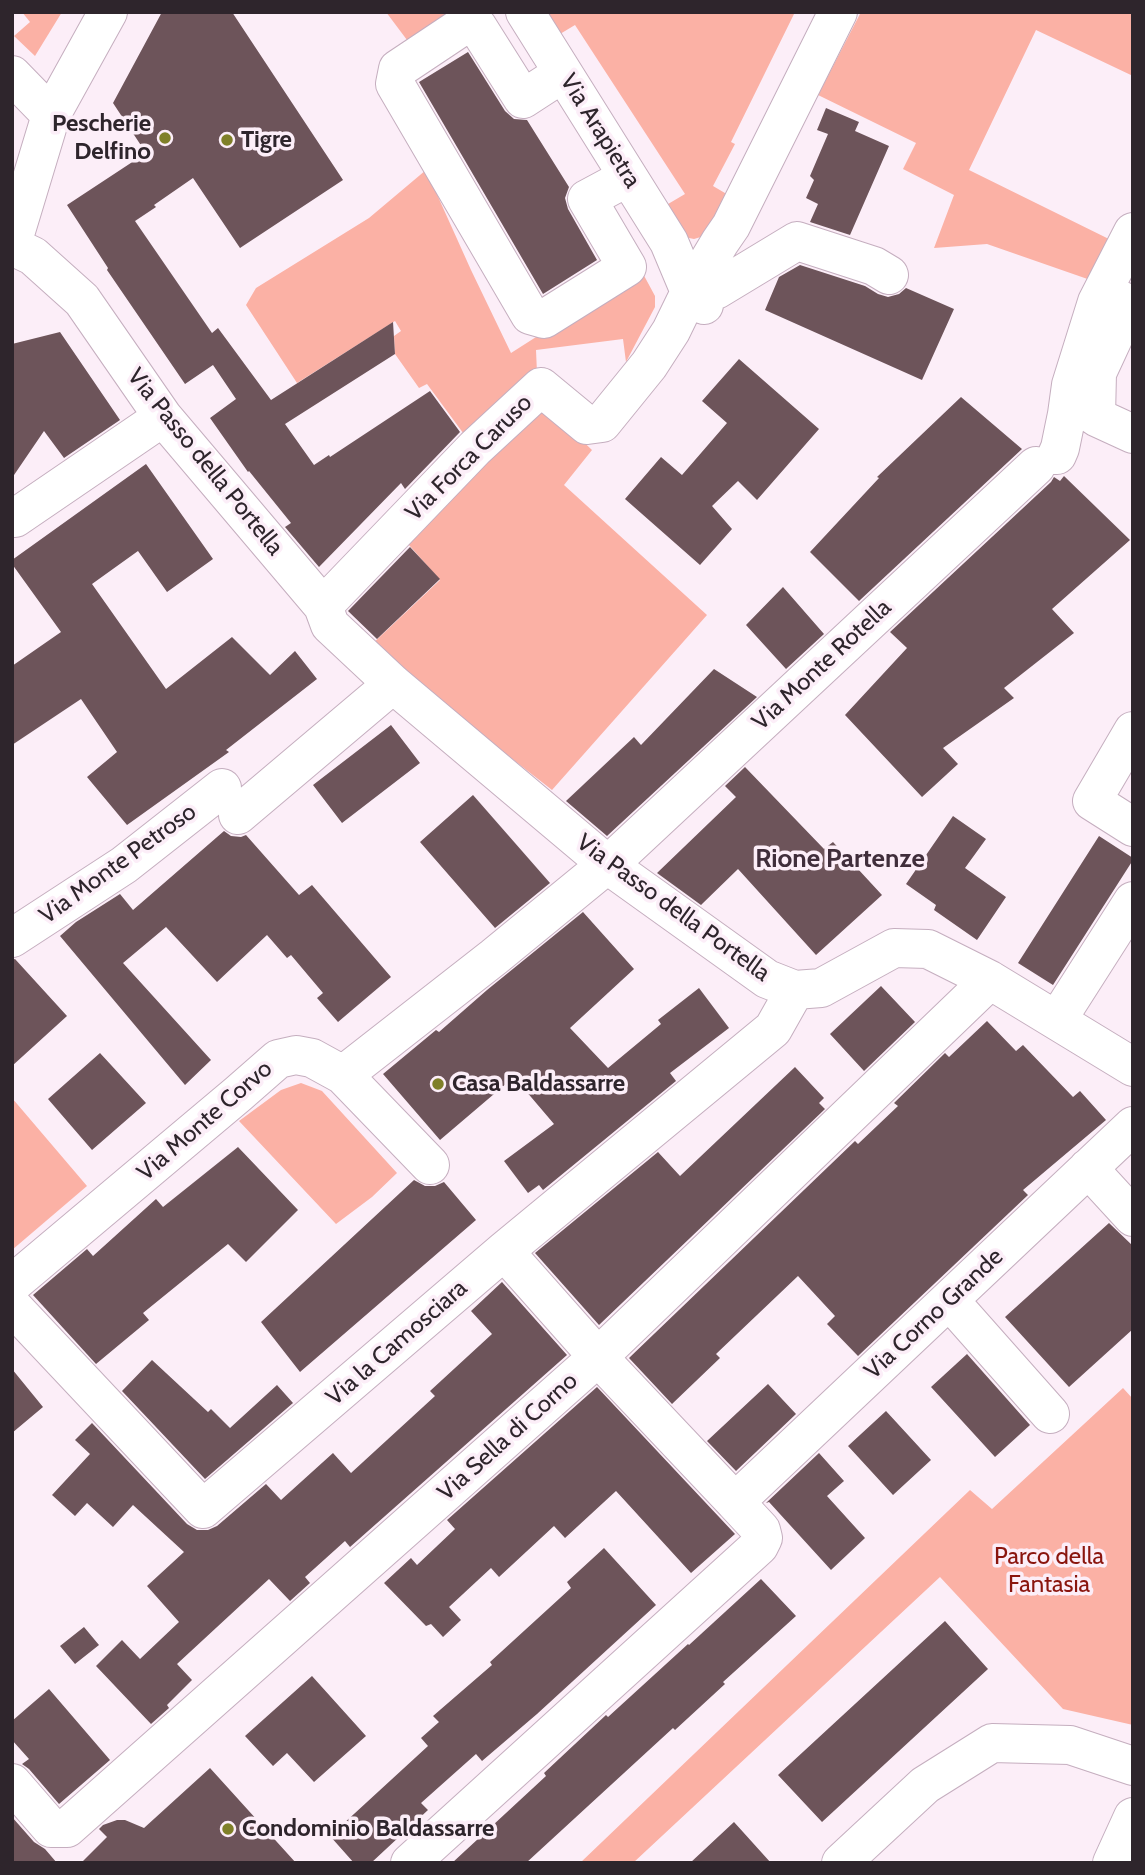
<!DOCTYPE html>
<html>
<head>
<meta charset="utf-8">
<style>
  body { margin:0 }
  #map { position:relative; width:1145px; height:1875px; overflow:hidden; background:#fceef8; font-family:Cabin,sans-serif }
  canvas { display:block }
  .frame { position:absolute; inset:0; border:14px solid #2e252c; pointer-events:none }
</style>
</head>
<body>
<div id="map">
<canvas width="1145" height="1875"></canvas>
<div class="frame"></div>
</div>
<script>
const g = document.querySelector('canvas').getContext('2d');
g.lineJoin = 'round';
function paint(path, color) {
  g.fillStyle = color;
  g.fill(path, 'evenodd');
}
function toPath(rows) {
  const path = new Path2D();
  for (const r of rows) {
    path.moveTo(r[0], r[1]);
    for (let i = 2; i < r.length; i += 2) path.lineTo(r[i], r[i + 1]);
  }
  return path;
}
function stroke(path, color, width, dash) {
  g.strokeStyle = color;
  g.lineWidth = width;
  g.lineCap = dash ? 'butt' : 'round';
  g.setLineDash(dash || []);
  g.stroke(path);
}
function write(font, color, halo, rows, align = 'center') {
  g.font = font + ' Cabin,sans-serif';
  g.lineWidth = 7;
  g.setLineDash([]);
  g.textBaseline = 'middle';
  g.strokeStyle = halo;
  g.fillStyle = color;
  for (const [text, x, y, turn = 0] of rows) {
    g.save();
    g.translate(x, y);
    g.rotate((+turn || 0) * Math.PI / 180);
    g.textAlign = isNaN(turn) ? turn : align;
    if (halo) g.strokeText(text, 0, 0);
    g.fillText(text, 0, 0);
    g.restore();
  }
}
paint(toPath([
  [22,12,62,12,35,56,14,36,30,22],
  [386,12,451,12,410,44],
  [547,12,795,12,731,142,735,144,713,186,730,196,704,236,694,239,684,237,663,207,685,194,575,25,555,37],
  [861,12,1133,12,1133,76,1036,30,969,170,1117,243,1099,283,987,244,934,248,954,195,903,169,916,143,818,95],
  [426,170,471,270,511,353,641,270,655,296,655,307,626,362,623,339,536,350,537,373,527,373,535,383,469,441,427,384,419,388,395,354,394,336,401,331,395,321,297,383,246,305,256,288,369,218],
  [539,399,592,450,564,485,707,615,552,790,369,647,440,580,401,536],
  [301,1083,322,1091,397,1173,372,1197,336,1224,239,1121,281,1090],
  [12,1098,87,1186,12,1250],
  [1123,1388,1133,1399,1133,1725,1063,1709,940,1577,633,1863,580,1863,970,1490,992,1509]
]), '#fbb1a5');
paint(toPath([
  [162,12,232,12,343,180,240,248,193,178,154,205,156,207,135,221,212,333,218,328,271,400,393,322,395,354,285,424,314,465,329,455,330,457,430,391,460,432,405,489,401,483,319,567,285,527,291,523,249,471,248,472,210,418,236,399,213,365,185,384,107,270,108,268,67,205,146,153,113,103],
  [468,52,505,111,514,119,527,120,569,187,565,198,568,209,597,260,543,294,419,82],
  [826,108,859,122,855,131,889,146,850,235,810,222,818,204,806,198,814,180,810,176,828,134,817,130],
  [800,265,865,286,878,294,888,297,899,294,906,288,954,309,922,380,765,310,779,277],
  [60,332,120,420,64,458,44,431,12,478,12,344],
  [739,359,819,429,757,500,738,481,712,506,732,529,700,565,625,499,661,457,682,475,727,423,702,401],
  [961,397,1022,449,859,601,810,552,879,478,877,477],
  [146,464,213,559,167,592,138,551,92,584,166,689,232,637,270,675,295,651,317,679,226,750,229,752,127,825,87,777,117,752,81,699,12,745,12,666,61,632,12,564,12,560],
  [1064,476,1130,540,1052,609,1074,633,1004,688,1014,698,943,748,958,764,922,797,845,715,907,648,890,632,1051,482,1054,477,1060,481],
  [410,547,440,579,377,639,348,611],
  [783,587,824,634,786,669,746,625],
  [714,669,757,697,607,836,566,801,634,737,641,745],
  [391,725,420,763,342,823,313,785],
  [745,767,824,849,833,842,882,895,816,955,738,869,701,905,657,873,736,797,725,786],
  [473,795,550,883,495,928,420,842],
  [953,816,986,839,965,868,1006,897,977,940,934,910,936,905,906,884],
  [224,831,231,836,241,837,246,835,299,895,312,885,391,977,338,1022,317,998,323,993,291,955,287,958,267,935,217,982,166,927,123,963,211,1060,185,1085,60,936,76,922,120,894,133,910],
  [1099,836,1133,858,1133,860,1053,985,1018,963],
  [583,912,634,969,570,1028,608,1068,661,1024,658,1020,699,988,729,1028,670,1073,676,1081,543,1190,539,1185,528,1193,504,1161,554,1124,514,1077,440,1140,383,1074,436,1030,439,1032,487,990],
  [15,959,67,1016,12,1066,12,960],
  [881,986,915,1022,864,1071,830,1034],
  [987,1021,1016,1051,1023,1045,1073,1097,1080,1091,1106,1120,1023,1190,1028,1195,858,1356,827,1324,835,1316,798,1276,716,1354,720,1358,672,1404,629,1358,855,1141,858,1144,898,1106,894,1103,945,1053,949,1057],
  [100,1053,146,1103,92,1150,48,1099],
  [795,1067,824,1098,819,1103,825,1109,599,1325,535,1253,658,1152,680,1176],
  [238,1147,298,1210,246,1262,228,1244,143,1313,149,1320,96,1364,33,1295,87,1249,93,1256,156,1199,163,1207],
  [414,1180,425,1186,435,1186,444,1182,476,1220,300,1372,261,1322],
  [1109,1223,1133,1246,1133,1329,1069,1387,1005,1317],
  [502,1282,567,1355,350,1547,345,1541,305,1577,310,1583,290,1601,269,1579,177,1664,192,1680,167,1705,169,1708,151,1724,96,1666,122,1640,140,1659,179,1622,147,1586,184,1552,133,1505,113,1527,87,1503,75,1516,52,1495,90,1454,75,1440,92,1423,187,1524,197,1530,208,1530,217,1526,266,1484,281,1500,333,1453,351,1473,435,1396,430,1391,492,1334,471,1311],
  [967,1354,1030,1425,995,1457,931,1387],
  [152,1360,208,1412,211,1409,230,1428,277,1385,293,1403,205,1479,122,1391],
  [12,1369,43,1407,12,1433],
  [768,1384,796,1414,736,1471,707,1441],
  [597,1387,735,1534,691,1573,616,1491,565,1538,554,1526,499,1577,491,1568,449,1607,461,1620,443,1637,431,1624,426,1626,384,1583,411,1558,417,1565,455,1529,447,1520],
  [886,1411,931,1460,893,1495,848,1446],
  [819,1453,844,1481,827,1496,865,1538,831,1570,769,1502,766,1503],
  [604,1548,656,1605,537,1714,482,1761,476,1754,421,1803,428,1810,371,1863,354,1863,330,1836,428,1746,421,1738,439,1722,433,1716,492,1665,490,1662,571,1588,567,1582],
  [761,1579,796,1616,723,1682,725,1684,675,1730,673,1728,526,1863,452,1863,546,1776,544,1773,606,1715,608,1717,688,1644,689,1645],
  [945,1621,988,1669,822,1822,778,1775],
  [84,1627,99,1645,75,1664,60,1646],
  [312,1676,366,1736,314,1782,287,1753,273,1766,245,1736],
  [49,1689,110,1760,59,1804,29,1769,22,1764,29,1759,12,1740,12,1721],
  [210,1768,296,1863,81,1863,107,1837,99,1829,103,1825,117,1820,125,1820,144,1828],
  [12,1817,34,1842,45,1849,57,1863,12,1863],
  [734,1822,771,1863,690,1863]
]), '#6d545a');
const minor = toPath([
  [525,12,669,242,690,292,704,305],
  [563,73,523,99,477,26,467,23,398,69,395,84,530,315,544,319,627,267,587,199,628,177],
  [12,75,51,115],
  [12,244,51,115,108,12],
  [12,246,33,256,82,300,163,417,323,606,330,625,393,684,608,865,767,979,795,990,821,988,894,948,928,949,990,980,1133,1067],
  [690,292,716,290,797,241,874,266,889,275],
  [1103,292,1129,304,1097,373,1096,417,1133,434],
  [1057,455,1060,448,1067,414,1071,385,1097,302,1133,232],
  [15,518,163,417],
  [323,606,475,448,541,387,587,425,602,423,649,365,671,331,690,292,720,242,731,226,838,12],
  [1133,731,1092,801,1133,827],
  [238,815,393,684],
  [12,938,124,865,222,788],
  [1057,1020,1133,901],
  [343,1075,430,1165],
  [1088,1168,1133,1217],
  [504,1251,598,1357,735,1502,1133,1126],
  [12,1284,238,1094,278,1059,296,1055,312,1058,343,1075,494,957,621,853,1036,466],
  [949,1300,1050,1414],
  [12,1306,203,1509,504,1251,773,1029,795,990],
  [12,1783,51,1828,67,1828,598,1357,990,980],
  [410,1863,759,1546,763,1538,761,1530,735,1502],
  [841,1863,925,1785,992,1743,1070,1745,1133,1766],
  [1112,1863,1133,1817]
]);
stroke(minor, '#c5aebf', 40);
stroke(minor, '#fff', 38);
for (const [x, y, r, color] of [
  [165,138,7,"#7f8029"],
  [227,140,7,"#7f8029"],
  [438,1084,7,"#7f8029"],
  [228,1829,7,"#7f8029"]
]) {
  const dot = new Path2D();
  dot.arc(x, y, r, 0, 2 * Math.PI);
  g.fillStyle = color;
  g.fill(dot);
  stroke(dot, '#fceef8', 2.5);
}
write('bold 24px', '#2e252c', '#fceef8', [
  ["Pescherie",151,124,"right"],
  ["Delfino",151,152,"right"],
  ["Tigre",241,140],
  ["Casa Baldassarre",452,1084],
  ["Condominio Baldassarre",242,1829]
], 'left');
write('24px', '#2e252c', '#fceef8', [
  ["Via Arapietra",600,131,58],
  ["Via Forca Caruso",469,458,-45],
  ["Via Passo della Portella",205,462,51],
  ["Via Monte Rotella",822,665,-43],
  ["Via Monte Petroso",118,864,-36],
  ["Via Passo della Portella",673,908,36],
  ["Via Monte Corvo",205,1121,-41],
  ["Via Corno Grande",934,1314,-43],
  ["Via la Camosciara",397,1343,-41],
  ["Via Sella di Corno",508,1437,-42]
]);
write('24px', '#8a150e', '#fceef8', [
  ["Parco della",1049,1557],
  ["Fantasia",1049,1585]
]);
write('bold 26px', '#402e3b', '#fceef8', [
  ["Rione Partenze",840,859]
]);
</script>
</body>
</html>
